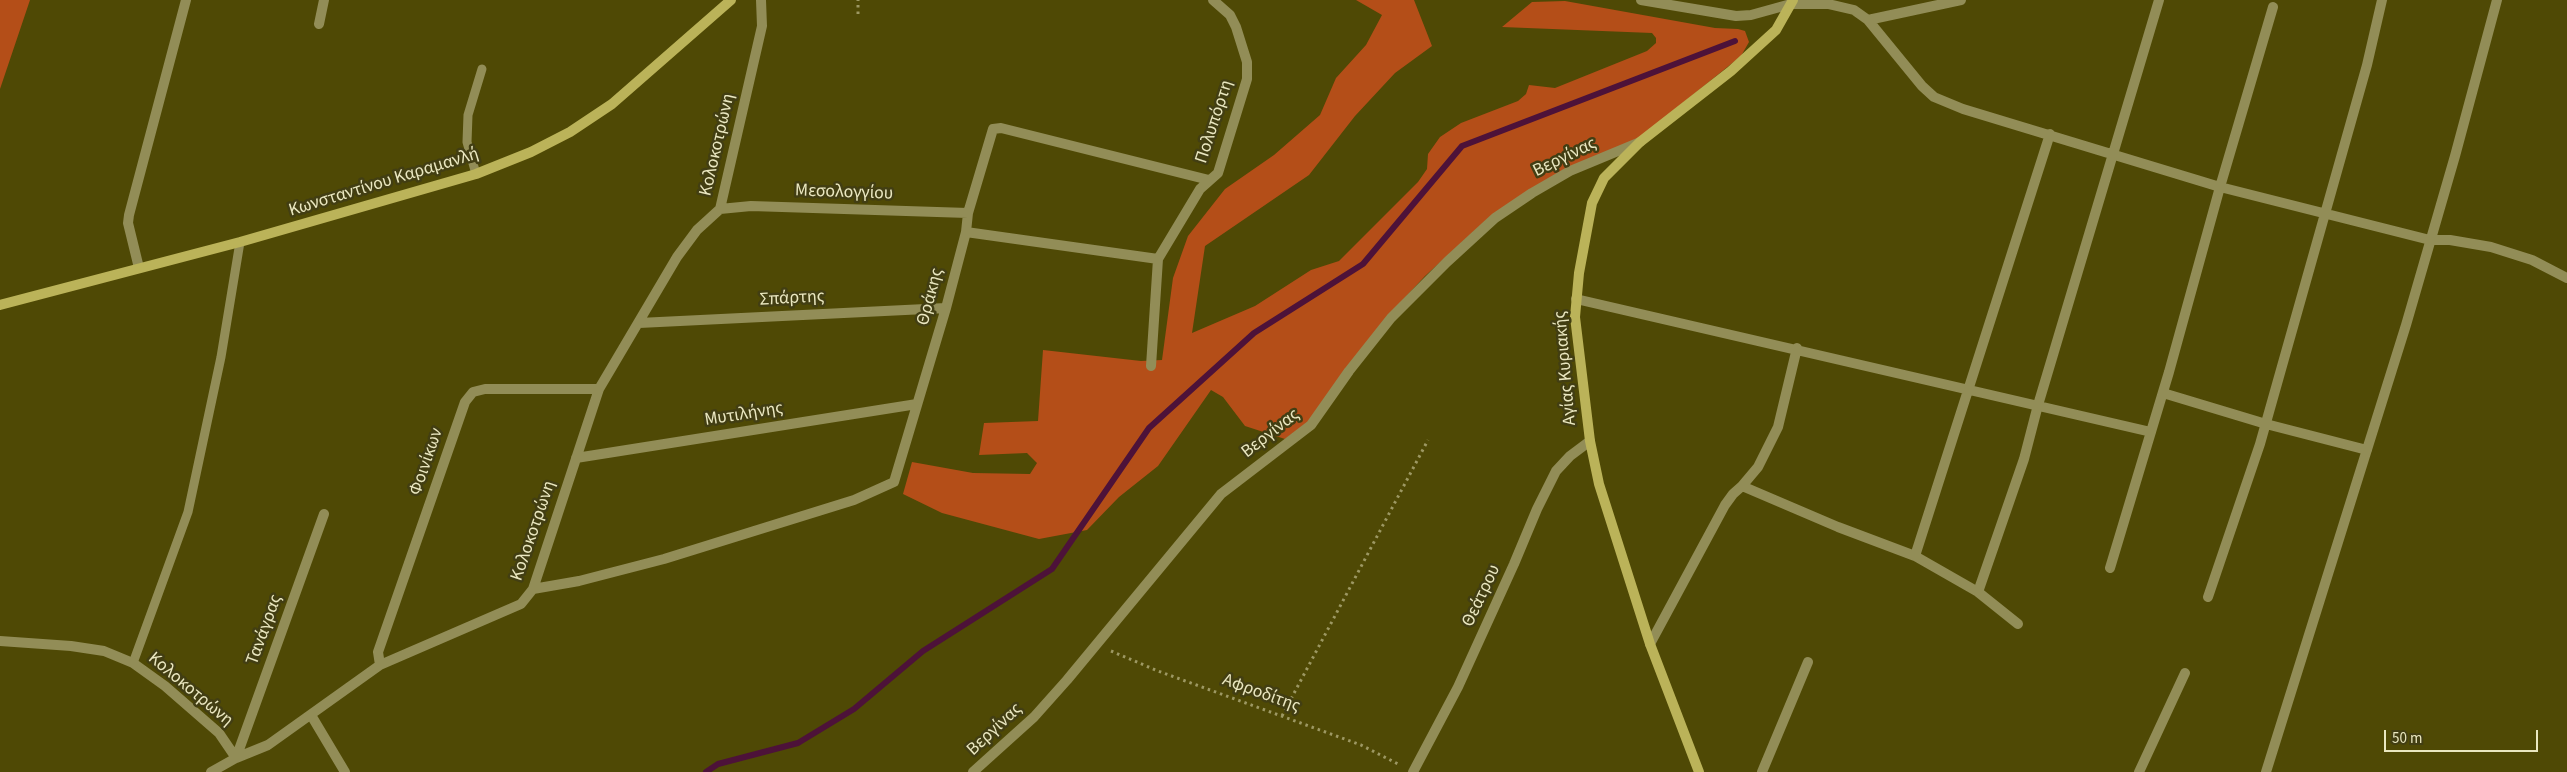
<!DOCTYPE html>
<html>
<head>
<meta charset="utf-8">
<style>
  body { margin:0 }
  #map { position:relative; width:2567px; height:772px; overflow:hidden; background:#4f4905; font-family:"Source Sans 3",sans-serif }
  canvas { display:block }
  .scale { position:absolute; left:2384px; top:730px; width:154px; height:22px; box-sizing:border-box; border:2px solid #eae7c0; border-top:0; padding-left:6px; font-size:15px; line-height:18px; white-space:nowrap; color:#eae7c0; -webkit-text-stroke:4px #423e13; paint-order:stroke }
</style>
</head>
<body>
<div id="map">
<canvas width="2567" height="772"></canvas>
<div class="scale">50 m</div>
</div>
<script>
const g = document.querySelector('canvas').getContext('2d');
g.lineJoin = 'round';
function paint(path, color) {
  g.fillStyle = color;
  g.fill(path, 'evenodd');
}
function toPath(rows) {
  const path = new Path2D();
  for (const r of rows) {
    path.moveTo(r[0], r[1]);
    for (let i = 2; i < r.length; i += 2) path.lineTo(r[i], r[i + 1]);
  }
  return path;
}
function stroke(path, color, width, dash) {
  g.strokeStyle = color;
  g.lineWidth = width;
  g.lineCap = dash ? 'butt' : 'round';
  g.setLineDash(dash || []);
  g.stroke(path);
}
function write(font, color, halo, rows, align = 'center') {
  g.font = font + ' "Source Sans 3",sans-serif';
  g.lineWidth = 5;
  g.setLineDash([]);
  g.textBaseline = 'middle';
  g.strokeStyle = halo;
  g.fillStyle = color;
  for (const [text, x, y, turn = 0] of rows) {
    g.save();
    g.translate(x, y);
    g.rotate((+turn || 0) * Math.PI / 180);
    g.textAlign = isNaN(turn) ? turn : align;
    if (halo) g.strokeText(text, 0, 0);
    g.fillText(text, 0, 0);
    g.restore();
  }
}
paint(toPath([
  [0,0,30,0,0,89],
  [1356,0,1414,0,1432,46,1395,73,1355,116,1309,175,1205,246,1192,333,1255,306,1311,270,1339,261,1418,182,1427,169,1428,154,1440,137,1461,123,1518,101,1526,94,1529,85,1555,88,1647,51,1656,43,1656,38,1652,33,1502,27,1532,2,1565,1,1715,28,1738,29,1745,31,1749,42,1741,56,1638,139,1491,216,1425,276,1387,317,1309,422,1285,439,1245,426,1223,397,1211,390,1158,466,1119,497,1087,530,1039,539,942,513,903,494,912,462,973,473,1030,474,1037,463,1027,453,979,455,984,423,1038,421,1043,350,1141,361,1162,360,1173,278,1188,236,1225,189,1274,155,1320,115,1336,78,1366,45,1382,15]
]), '#b44e18');
stroke(toPath([
  [706,772,718,764,798,743,854,709,923,651,1052,569,1149,428,1254,333,1363,264,1462,146,1735,41]
]), '#4d1239', 6);
stroke(toPath([
  [858,14,858,0],
  [1111,651,1158,671,1361,745,1400,765],
  [1282,716,1428,440]
]), '#9d9863', 3, [2.5, 4]);
stroke(toPath([
  [476,174,467,142,468,115,482,69],
  [133,663,188,512,221,357,240,242]
]), '#928d57', 9);
stroke(toPath([
  [1641,0,1736,16,1751,15,1791,4,1828,4,1854,10,1868,20,1922,86,1934,97,1963,109,2220,187,2430,240,2450,240,2491,247,2532,260,2567,278],
  [1868,20,1961,0],
  [319,24,324,0],
  [720,209,751,206,968,213],
  [966,232,1158,259],
  [139,268,128,223,129,215,186,0],
  [1576,299,2151,432],
  [639,323,946,308],
  [1151,366,1158,259,1200,189,1218,173,1247,79,1247,62,1236,27,1230,15,1213,0],
  [2163,393,2266,424,2367,450],
  [576,458,917,404],
  [1742,486,1758,467,1778,427,1797,348],
  [1915,556,2050,134],
  [2110,568,2169,372,2220,187,2273,7],
  [533,589,579,581,664,559,854,500,894,482,946,308,966,232,968,213,993,129,1001,128,1209,180],
  [1978,592,2024,459,2038,405,2159,0],
  [2208,597,2260,444,2367,65,2382,0],
  [0,641,71,646,104,651,133,663,165,686,219,733,236,758,268,745,380,665,521,604,533,589,599,389,677,257,697,230,720,209,762,26,761,0],
  [1650,644,1725,505,1733,494,1742,486,1838,527,1915,556,1978,592,2018,624],
  [380,665,378,652,465,402,473,392,485,389,599,389],
  [311,715,345,772],
  [211,772,236,758,324,514],
  [973,772,1034,717,1067,680,1221,494,1311,425,1349,371,1391,318,1447,262,1495,218,1532,193,1570,171,1640,142],
  [1413,772,1458,687,1514,564,1537,509,1556,471,1570,456,1590,441],
  [1762,772,1808,662],
  [2139,772,2185,673],
  [2266,772,2406,325,2455,156,2497,0]
]), '#928d57', 10);
stroke(toPath([
  [0,305,240,242,476,174,531,152,570,132,612,104,731,0],
  [1699,772,1650,644,1599,484,1590,441,1575,317,1579,273,1592,203,1604,178,1640,142,1731,71,1776,30,1793,0]
]), '#bbb359', 10);
write('18px', '#eae7c0', '#423e13', [
  ["Πολυπόρτη",1215,122,-72],
  ["Κολοκοτρώνη",718,145,-77],
  ["Βεργίνας",1565,158,-26],
  ["Κωνσταντίνου Καραμανλή",384,183,-17],
  ["Μεσολογγίου",844,193,2],
  ["Θράκης",931,297,-75],
  ["Σπάρτης",792,299,-3],
  ["Αγίας Κυριακής",1566,368,-95],
  ["Μυτιλήνης",744,415,-9],
  ["Βεργίνας",1271,434,-38],
  ["Φοινίκων",427,462,-71],
  ["Κολοκοτρώνη",534,531,-71],
  ["Θεάτρου",1482,596,-65],
  ["Τανάγρας",265,630,-70],
  ["Κολοκοτρώνη",190,690,40],
  ["Αφροδίτης",1261,694,20],
  ["Βεργίνας",995,730,-43]
]);
</script>
</body>
</html>
